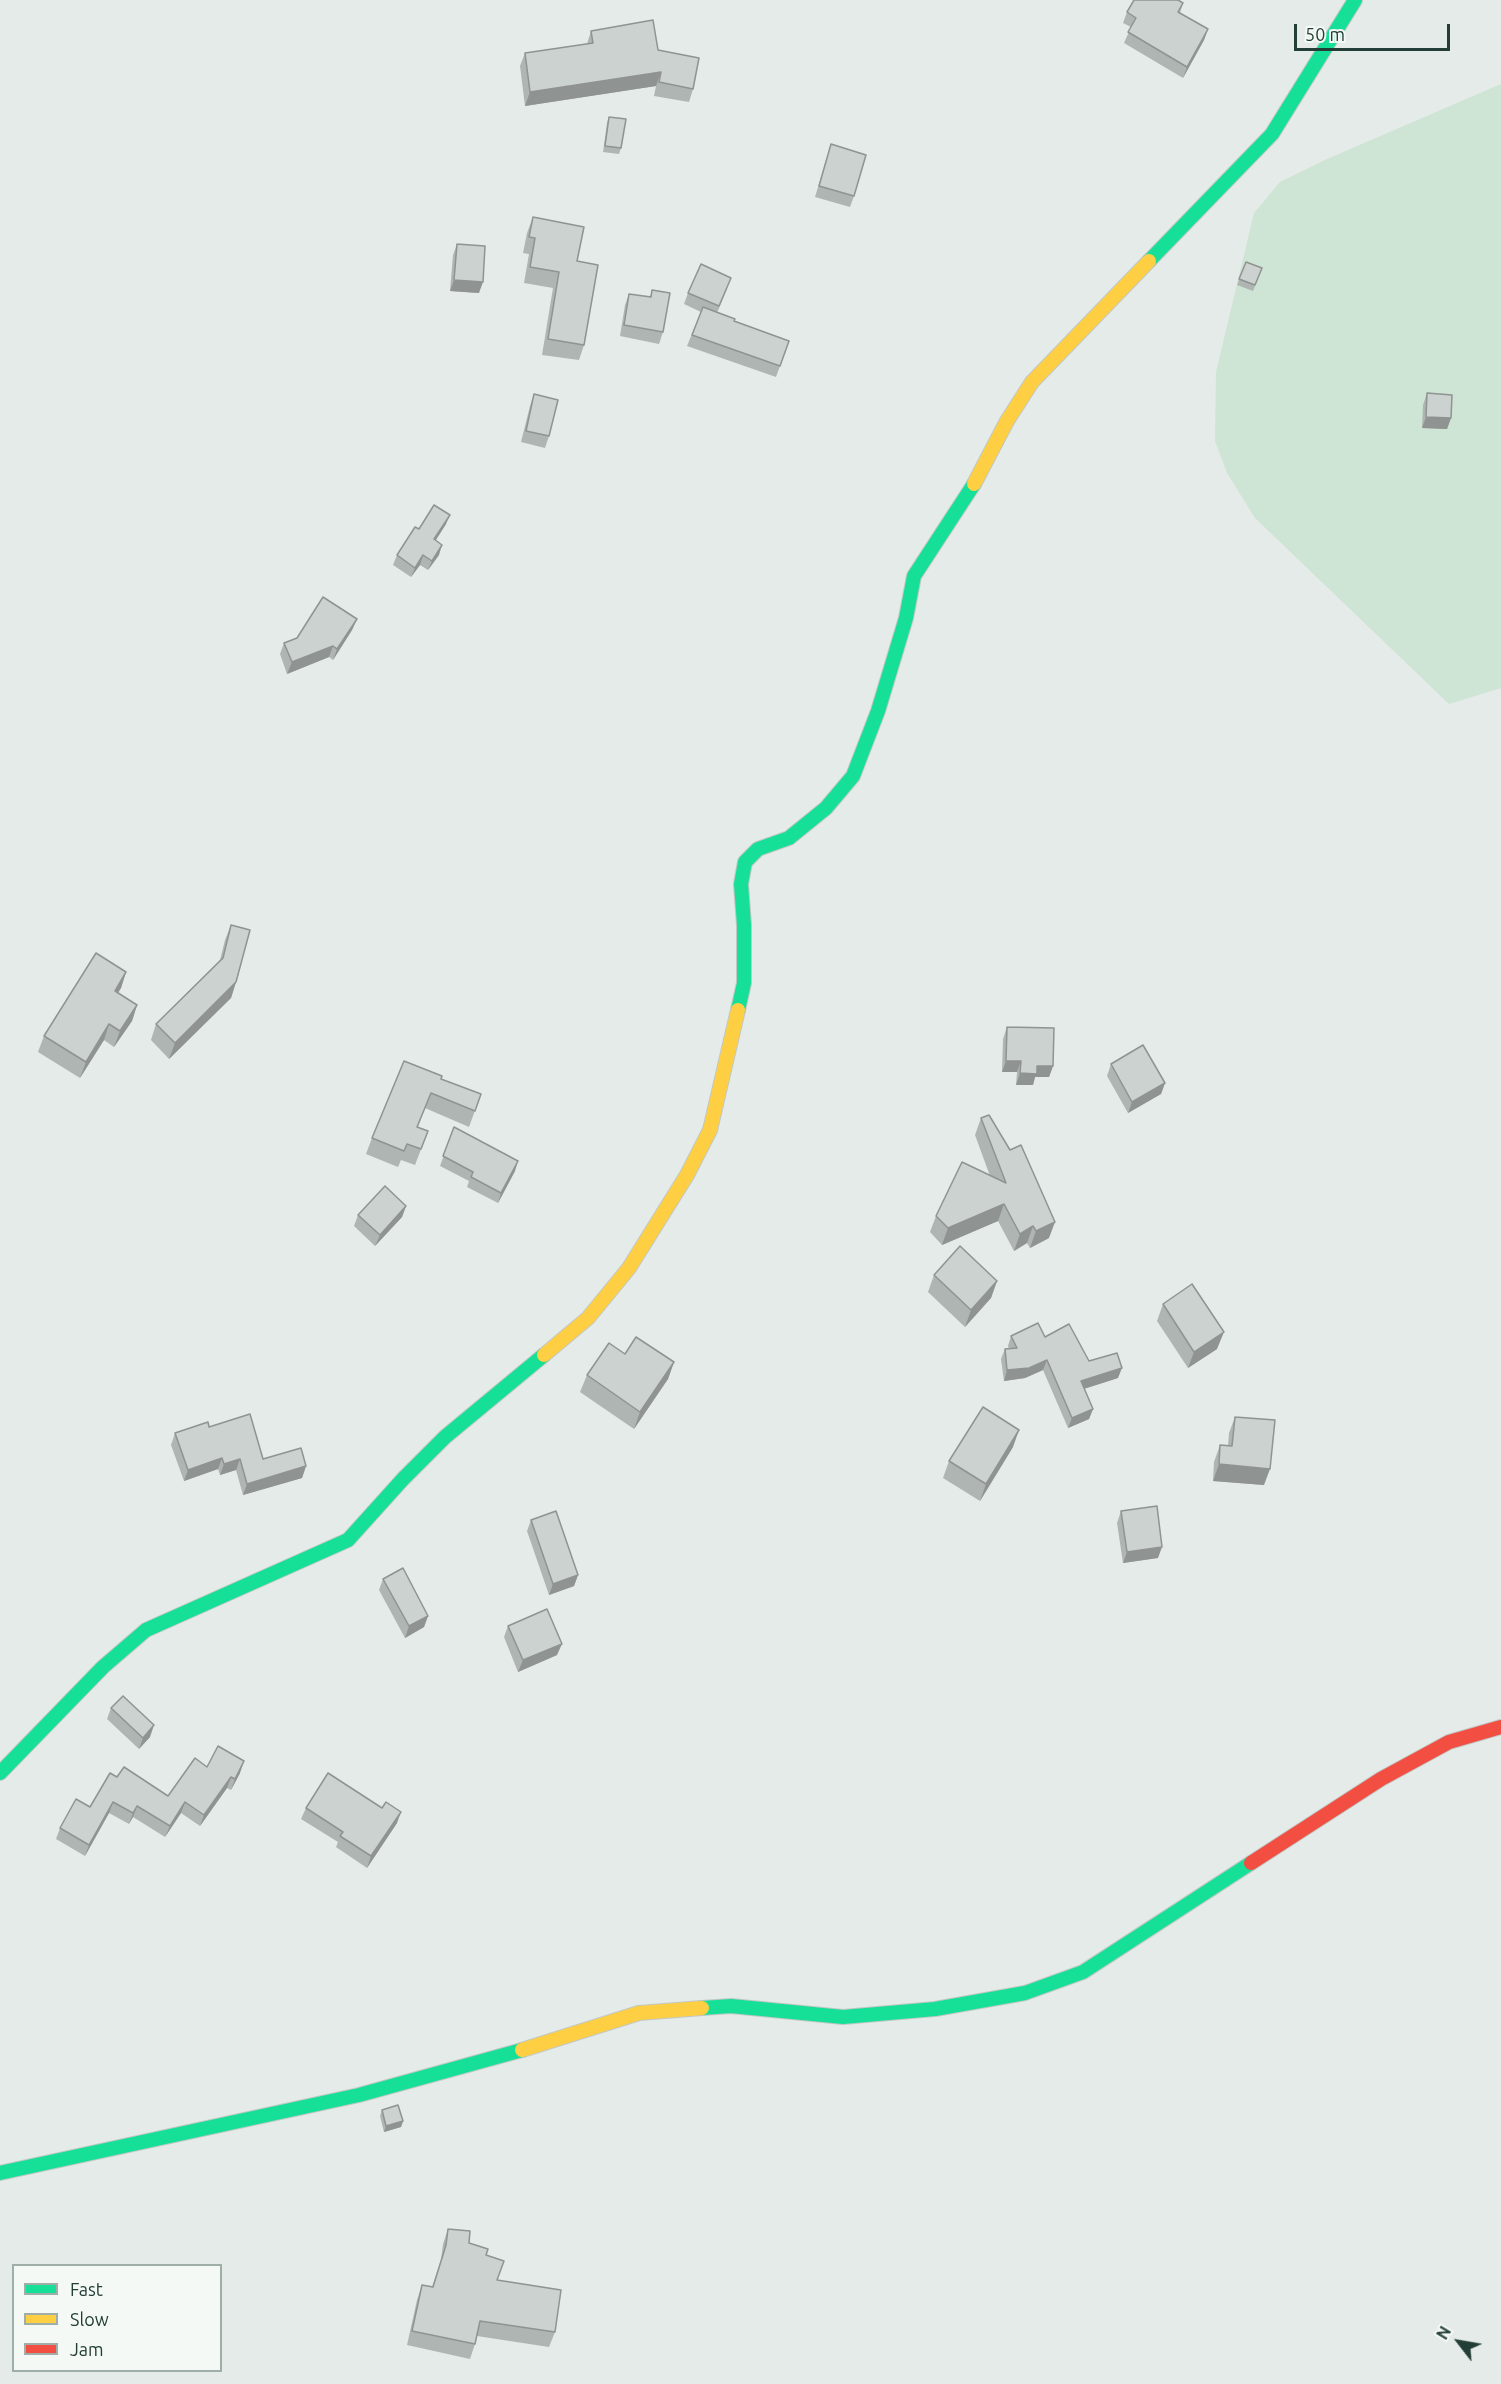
<!DOCTYPE html>
<html>
<head>
<meta charset="utf-8">
<style>
  body { margin:0 }
  #map { position:relative; width:1501px; height:2384px; overflow:hidden; background:#e5ebe8; font-family:Ubuntu,sans-serif }
  canvas { display:block }
  .legend { position:absolute; left:12px; top:2264px; width:210px; height:108px; box-sizing:border-box; background:#f4f9f6; border:2px solid #a0aea9; margin:0; padding:8px 10px; list-style:none; font-size:18px; color:#233e36 }
  .legend li { display:flex; align-items:center; gap:12px; height:30px }
  .legend b { width:30px; border:2px solid #a0aea9 }
  .north { position:absolute; left:1429px; top:2312px; width:60px; height:60px; -webkit-text-stroke:4px #f4f9f6; paint-order:stroke; rotate:301deg; font-size:16px; font-weight:700; line-height:24px; text-align:center; color:#233e36 }
  .north::after { content:''; display:block; margin:auto; width:21px; height:27px; background:#233e36; clip-path:polygon(50% 0,100% 100%,50% 72%,0 100%) }
  .scale { position:absolute; left:1294px; top:24px; width:156px; height:27px; box-sizing:border-box; border:3px solid #233e36; border-top:0; padding-left:8px; font-size:18px; line-height:21px; white-space:nowrap; color:#233e36; -webkit-text-stroke:4px #f4f9f6; paint-order:stroke }
</style>
</head>
<body>
<div id="map">
<canvas width="1501" height="2384"></canvas>
<ul class="legend">
<li><b style="height:8px;background:#16e098"></b>Fast</li>
<li><b style="height:8px;background:#ffcf43"></b>Slow</li>
<li><b style="height:8px;background:#f24e42"></b>Jam</li>
</ul>
<div class="north">N</div>
<div class="scale">50 m</div>
</div>
<script>
const g = document.querySelector('canvas').getContext('2d');
g.lineJoin = 'round';
function paint(path, color) {
  g.fillStyle = color;
  g.fill(path, 'evenodd');
}
function toPath(rows) {
  const path = new Path2D();
  for (const r of rows) {
    path.moveTo(r[0], r[1]);
    for (let i = 2; i < r.length; i += 2) path.lineTo(r[i], r[i + 1]);
  }
  return path;
}
function stroke(path, color, width, dash) {
  g.strokeStyle = color;
  g.lineWidth = width;
  g.lineCap = dash ? 'butt' : 'round';
  g.setLineDash(dash || []);
  g.stroke(path);
}
paint(toPath([
  [1501,84,1501,688,1449,704,1255,518,1227,473,1215,441,1216,372,1254,213,1280,182,1327,159]
]), '#cee4d4');
const fast = toPath([
  [1149,261,1272,134,1355,0],
  [738,1010,744,983,744,925,741,884,745,862,758,849,789,838,826,808,853,776,878,711,906,618,914,576,974,484],
  [0,1773,103,1667,146,1630,348,1540,403,1479,445,1437,544,1355],
  [702,2008,731,2006,843,2017,935,2009,1025,1993,1083,1972,1251,1863],
  [0,2173,359,2095,522,2050]
]);
const slow = toPath([
  [974,484,1007,421,1032,382,1149,261],
  [544,1355,588,1318,629,1268,687,1175,710,1130,738,1010],
  [522,2050,639,2013,702,2008]
]);
const jam = toPath([
  [1251,1863,1381,1779,1449,1742,1501,1727]
]);
stroke(fast, '#c1c8c5', 16);
stroke(slow, '#c1c8c5', 16);
stroke(jam, '#c1c8c5', 16);
stroke(fast, '#16e098', 14);
stroke(slow, '#ffcf43', 14);
stroke(jam, '#f24e42', 14);
paint(toPath([
  [1183,3,1180,13,1208,29,1204,40,1183,78,1124,43,1131,27,1123,23,1127,12],
  [591,31,658,50,693,89,689,102,654,96,656,86,525,106,520,66,525,53,587,44],
  [609,117,621,148,619,154,603,152,607,123],
  [831,144,854,196,850,207,815,197],
  [533,217,577,261,584,345,579,360,542,355,553,288,524,283,529,254,523,253,527,233],
  [457,244,479,293,450,291,453,255],
  [1246,262,1262,268,1253,291,1237,285],
  [727,289,717,313,734,321,789,341,776,377,687,346,701,312,684,304,688,293],
  [652,290,663,332,659,344,620,336,625,305,629,294,650,297],
  [1427,393,1451,418,1447,429,1422,428,1423,405],
  [534,394,549,436,545,448,521,442,530,406],
  [446,524,436,540,439,555,428,570,420,565,411,577,393,565,397,555,419,529],
  [357,619,352,630,333,660,329,657,287,674,280,654,284,643],
  [231,925,236,982,231,998,169,1059,151,1040,156,1024,220,960,225,940],
  [126,972,121,988,118,993,137,1005,132,1021,114,1047,104,1040,80,1078,38,1052,44,1036],
  [1007,1027,1053,1066,1049,1077,1035,1077,1033,1085,1016,1085,1017,1072,1002,1072,1003,1039],
  [1111,1064,1165,1083,1161,1094,1128,1113,1107,1076],
  [441,1079,481,1094,469,1127,425,1108,418,1127,428,1131,415,1165,401,1160,398,1167,366,1154,372,1138],
  [981,1118,1049,1238,1030,1248,1027,1243,1014,1251,998,1221,942,1245,930,1232,936,1216,990,1176,975,1135],
  [454,1127,515,1171,498,1203,467,1187,469,1181,440,1166],
  [406,1206,402,1217,375,1246,354,1226,358,1215],
  [934,1275,997,1281,991,1298,965,1327,928,1292],
  [1163,1304,1217,1349,1188,1368,1157,1321],
  [1011,1336,1045,1337,1118,1378,1084,1389,1093,1409,1089,1419,1068,1428,1043,1370,1025,1378,1004,1381,1001,1359,1005,1349,1009,1349,1008,1346],
  [625,1354,674,1362,668,1379,634,1429,580,1392,587,1375],
  [1235,1417,1264,1485,1213,1481,1214,1462,1220,1445,1228,1446,1229,1433],
  [209,1427,263,1459,306,1466,302,1478,243,1495,236,1470,220,1475,218,1469,184,1481,171,1445,175,1433],
  [1013,1447,980,1501,943,1478,949,1461],
  [1121,1511,1158,1558,1123,1563,1117,1523],
  [531,1520,578,1575,574,1586,549,1595,527,1531],
  [383,1579,428,1616,424,1627,405,1638,379,1590],
  [508,1626,557,1655,518,1672,504,1637],
  [111,1708,150,1737,139,1749,107,1719],
  [207,1767,240,1773,231,1790,227,1788,200,1826,181,1813,165,1837,133,1817,129,1824,109,1813,85,1856,56,1839,60,1828,90,1807,117,1777,168,1796],
  [306,1808,382,1808,397,1823,367,1868,336,1847,338,1842,301,1819],
  [382,2110,403,2121,401,2127,384,2132,380,2116],
  [448,2229,486,2255,497,2280,555,2332,549,2347,477,2336,475,2344,470,2359,407,2345,417,2300,422,2285,432,2287,441,2260,443,2244]
]), '#afb5b2');
paint(toPath([
  [1208,29,1204,40,1183,78,1187,67],
  [661,72,656,86,525,106,530,92],
  [454,280,483,282,479,293,450,291],
  [1426,417,1451,418,1447,429,1422,428],
  [450,515,446,524,430,549,434,539],
  [442,545,439,555,428,570,432,561],
  [423,555,420,565,411,577,415,568],
  [357,619,352,630,333,660,337,649],
  [333,646,329,657,287,674,292,662],
  [126,972,121,988,109,1007,115,991],
  [236,982,231,998,169,1059,175,1043],
  [137,1005,132,1021,114,1047,120,1031],
  [109,1024,104,1040,80,1078,86,1062],
  [1006,1061,1021,1061,1017,1072,1002,1072],
  [1037,1066,1053,1066,1049,1077,1035,1077,1033,1085,1016,1085,1020,1073],
  [1165,1083,1161,1094,1128,1113,1132,1102],
  [518,1161,515,1171,498,1203,501,1193],
  [1004,1204,998,1221,942,1245,948,1228],
  [406,1206,402,1217,375,1246,380,1235],
  [1055,1222,1049,1238,1030,1248,1036,1231],
  [1033,1226,1027,1243,1014,1251,1020,1234],
  [997,1281,991,1298,965,1327,971,1310],
  [1224,1332,1217,1349,1188,1368,1194,1352],
  [1047,1360,1043,1370,1025,1378,1004,1381,1007,1370],
  [674,1362,668,1379,634,1429,640,1412],
  [1122,1368,1118,1378,1077,1391,1081,1381],
  [1093,1409,1089,1419,1068,1428,1072,1418],
  [1019,1430,1013,1447,980,1501,986,1484],
  [222,1458,218,1469,184,1481,188,1470],
  [240,1459,236,1470,220,1475,224,1464],
  [1219,1464,1270,1469,1264,1485,1213,1481],
  [306,1466,302,1478,243,1495,247,1484],
  [1162,1547,1158,1558,1123,1563,1127,1552],
  [578,1575,574,1586,549,1595,553,1584],
  [428,1616,424,1627,405,1638,409,1626],
  [562,1644,557,1655,518,1672,523,1660],
  [154,1725,150,1737,139,1749,143,1738],
  [244,1761,240,1773,231,1790,235,1779],
  [231,1777,227,1788,200,1826,204,1815],
  [113,1802,109,1813,85,1856,89,1845],
  [185,1802,181,1813,165,1837,170,1826],
  [137,1806,133,1817,129,1824,133,1813],
  [401,1812,397,1823,367,1868,371,1856],
  [403,2121,401,2127,384,2132,386,2126]
]), '#8f9391');
const building = toPath([
  [1134,0,1178,0,1183,3,1178,12,1208,29,1187,67,1128,32,1136,18,1127,12,1134,0],
  [653,20,658,50,699,58,693,89,659,82,661,72,530,92,525,53,593,43,591,31,653,20],
  [609,117,626,119,621,148,605,146,609,117],
  [831,144,866,155,854,196,819,186,831,144],
  [533,217,584,227,577,261,598,265,584,345,548,339,559,272,530,267,535,238,529,237,533,217],
  [457,244,485,246,483,282,454,280,457,244],
  [1246,262,1262,268,1255,285,1239,279,1246,262],
  [701,264,731,278,719,306,688,293,701,264],
  [652,290,670,293,663,332,624,325,629,294,651,297,652,290],
  [703,307,735,319,734,321,789,341,780,366,692,335,703,307],
  [1427,393,1452,395,1451,418,1426,417,1427,393],
  [534,394,558,400,549,436,526,431,534,394],
  [434,505,450,515,434,539,442,545,432,561,423,555,415,568,397,555,415,527,419,529,434,505],
  [323,597,357,619,337,649,333,646,292,662,284,643,297,638,323,597],
  [231,925,250,930,236,982,175,1043,156,1024,223,958,231,925],
  [96,953,126,972,115,991,137,1005,120,1031,109,1024,86,1062,44,1036,96,953],
  [1007,1027,1054,1028,1053,1066,1037,1066,1037,1074,1020,1073,1021,1061,1006,1061,1007,1027],
  [1143,1045,1165,1083,1132,1102,1111,1064,1143,1045],
  [404,1061,442,1076,441,1079,481,1094,475,1111,431,1093,417,1127,428,1131,421,1149,407,1144,404,1151,372,1138,404,1061],
  [989,1115,1010,1150,1021,1145,1055,1222,1036,1231,1033,1226,1020,1234,1004,1204,948,1228,936,1216,962,1162,1006,1183,981,1118,989,1115],
  [454,1127,518,1161,501,1193,471,1177,473,1172,443,1156,454,1127],
  [385,1186,406,1206,380,1235,358,1215,385,1186],
  [960,1246,997,1281,971,1310,934,1275,960,1246],
  [1192,1284,1224,1332,1194,1352,1163,1304,1192,1284],
  [1038,1323,1045,1337,1069,1324,1089,1361,1117,1353,1122,1368,1081,1381,1093,1409,1072,1418,1047,1360,1029,1368,1007,1370,1005,1349,1017,1348,1011,1336,1038,1323],
  [636,1337,674,1362,640,1412,587,1375,609,1343,625,1354,636,1337],
  [983,1407,1019,1430,986,1484,949,1461,983,1407],
  [250,1414,263,1459,301,1448,306,1466,247,1484,240,1459,224,1464,222,1458,188,1470,175,1433,208,1422,209,1427,250,1414],
  [1235,1417,1275,1420,1270,1469,1219,1464,1220,1445,1232,1446,1235,1417],
  [1157,1506,1162,1547,1127,1552,1121,1511,1157,1506],
  [556,1511,578,1575,553,1584,531,1520,556,1511],
  [403,1568,428,1616,409,1626,383,1579,403,1568],
  [547,1609,562,1644,523,1660,508,1626,547,1609],
  [123,1696,154,1725,143,1738,111,1708,123,1696],
  [218,1746,244,1761,235,1779,231,1777,204,1815,185,1802,170,1826,137,1806,133,1813,113,1802,89,1845,60,1828,76,1799,90,1807,110,1773,117,1777,124,1767,168,1796,195,1758,207,1767,218,1746],
  [328,1773,382,1808,386,1802,401,1812,371,1856,340,1836,343,1832,306,1808,328,1773],
  [398,2105,403,2121,386,2126,382,2110,398,2105],
  [448,2229,470,2231,469,2243,488,2249,486,2255,504,2261,497,2280,561,2290,555,2332,480,2321,475,2344,412,2331,422,2285,433,2287,446,2245,448,2229]
]);
paint(building, '#ccd2cf');
stroke(building, '#8f9391', 1.5);
</script>
</body>
</html>
